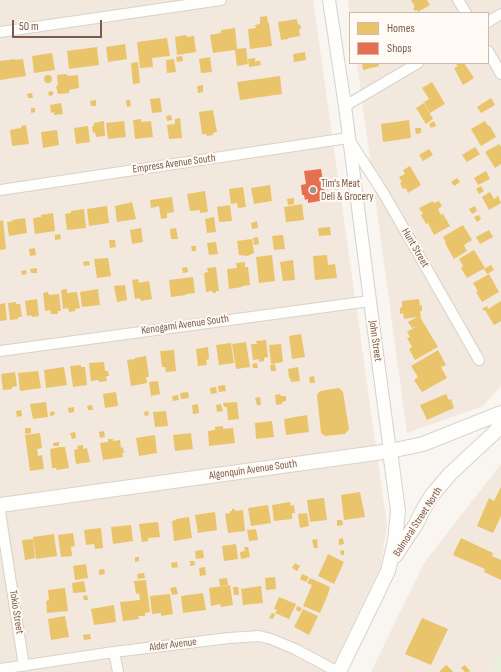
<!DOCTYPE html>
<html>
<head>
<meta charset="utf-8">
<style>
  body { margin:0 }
  #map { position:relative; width:501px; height:672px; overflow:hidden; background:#f9f5f0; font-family:"Sofia Sans Condensed",sans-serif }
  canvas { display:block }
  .legend { position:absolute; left:349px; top:12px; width:140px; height:52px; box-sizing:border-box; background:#fffaf3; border:1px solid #cabbb1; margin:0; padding:5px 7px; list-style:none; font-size:12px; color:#7a5c4d }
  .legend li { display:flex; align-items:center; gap:8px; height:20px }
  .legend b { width:20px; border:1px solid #cabbb1 }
  .scale { position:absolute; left:12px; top:20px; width:90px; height:18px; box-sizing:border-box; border:2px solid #7a5c4d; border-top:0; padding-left:5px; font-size:12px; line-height:14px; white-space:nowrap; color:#7a5c4d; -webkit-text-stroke:3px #fffaf3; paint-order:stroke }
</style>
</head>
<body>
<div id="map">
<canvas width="501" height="672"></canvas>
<ul class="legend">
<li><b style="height:11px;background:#e9c46a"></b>Homes</li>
<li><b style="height:11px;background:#e76f51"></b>Shops</li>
</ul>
<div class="scale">50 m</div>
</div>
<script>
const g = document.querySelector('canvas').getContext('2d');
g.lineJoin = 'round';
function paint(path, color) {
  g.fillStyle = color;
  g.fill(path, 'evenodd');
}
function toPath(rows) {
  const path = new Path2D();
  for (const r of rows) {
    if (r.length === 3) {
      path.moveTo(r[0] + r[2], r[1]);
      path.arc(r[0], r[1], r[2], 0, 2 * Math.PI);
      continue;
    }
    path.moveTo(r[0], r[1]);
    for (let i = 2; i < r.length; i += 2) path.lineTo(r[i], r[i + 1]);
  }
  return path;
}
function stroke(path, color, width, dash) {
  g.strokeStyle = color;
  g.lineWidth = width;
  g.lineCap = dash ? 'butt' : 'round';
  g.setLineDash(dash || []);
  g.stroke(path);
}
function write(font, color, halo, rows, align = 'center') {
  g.font = font + ' "Sofia Sans Condensed",sans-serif';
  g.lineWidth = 4;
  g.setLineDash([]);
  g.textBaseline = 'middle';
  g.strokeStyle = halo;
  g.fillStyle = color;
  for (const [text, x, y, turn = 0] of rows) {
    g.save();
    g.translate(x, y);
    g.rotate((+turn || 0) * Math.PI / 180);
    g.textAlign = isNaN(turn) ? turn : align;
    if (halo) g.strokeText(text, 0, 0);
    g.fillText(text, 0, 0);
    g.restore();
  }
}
paint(toPath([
  [0,0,313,0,387,525,381,566,330,672,0,672],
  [348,0,501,0,501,386,483,406,407,433,357,63,488,63,488,13,350,13],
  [501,464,501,654,491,672,371,672,424,563]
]), '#f2e8de');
paint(toPath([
  [501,654,501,672,491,672]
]), '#e7f0db');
paint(toPath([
  [411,0,427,0,430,5,418,12,417,10,415,11,413,8,415,7],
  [267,16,268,23,269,23,272,46,250,49,248,29,256,28,255,25,260,24,260,17],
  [297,19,298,25,300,24,301,29,299,29,300,36,288,38,288,39,281,40,278,22],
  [235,28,237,49,246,48,248,64,237,66,235,50,213,53,210,35,221,33,221,30],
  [186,35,187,37,194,36,196,52,177,55,175,37],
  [167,38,170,56,152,58,153,67,140,68,137,42],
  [125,44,127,59,108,62,106,47],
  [97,47,99,65,69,69,67,51],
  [305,52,306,60,294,62,293,54],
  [52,53,55,70,34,73,32,56],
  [182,56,183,61,177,62,176,57],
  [210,57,212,72,201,73,199,59],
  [255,58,256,66,249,67,248,59],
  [15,59,15,60,23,59,26,76,0,80,0,61],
  [174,59,176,72,167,73,166,60],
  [256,61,260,61,261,65,256,66],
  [138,62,140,83,133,84,131,63],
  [362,63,379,63,379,66,363,70],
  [458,63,461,64,464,63,474,78,463,85,454,68,458,66,456,64],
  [67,74,67,76,78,75,79,88,69,90,69,93,58,94,56,86,58,85,57,75],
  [48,79,4],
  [280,76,282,94,240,100,237,82],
  [432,82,445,104,430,113,424,102,429,99,422,88],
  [203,85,203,92,198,93,197,86],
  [53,91,53,95,49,96,48,92],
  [32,93,33,98,28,98,27,94],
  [160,98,162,112,152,113,150,99],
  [491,98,495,105,481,113,477,107],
  [96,100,96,106,91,106,90,101],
  [126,100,130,100,131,106,127,107],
  [61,103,63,114,54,115,54,112,51,113,50,105],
  [424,103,433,119,426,124,416,108],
  [31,108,35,108,35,112,31,113],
  [213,110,217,132,213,133,213,135,207,136,206,134,202,134,199,112],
  [171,115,172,120,167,121,166,116],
  [180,118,182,138,169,139,167,125,175,124,175,119],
  [141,119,141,122,151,121,153,137,135,139,133,120],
  [409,120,411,138,383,142,381,124],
  [104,121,105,136,96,137,95,132,93,133,92,126,94,126,94,123],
  [124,121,126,137,108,139,106,123],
  [434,121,436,126,431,128,429,124],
  [485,121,488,126,490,126,496,137,481,146,471,129],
  [26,125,29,144,12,146,10,130,21,128,21,126],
  [88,126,90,142,76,144,74,128],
  [415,128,421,128,421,133,416,134],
  [57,130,59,145,43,148,41,132],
  [499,144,501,147,501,164,495,168,485,152],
  [475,147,480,154,467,162,462,155],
  [429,149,433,155,423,161,419,155],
  [410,166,421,185,408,193,406,188,403,189,400,183,402,182,399,177,405,174,403,170],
  [486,171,490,179,478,185,474,178],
  [457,178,460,182,454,186,451,182],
  [270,185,272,201,254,204,251,188],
  [481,186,484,191,479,194,476,189],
  [243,187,246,207,238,208,237,203,231,204,229,189],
  [205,191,208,212,200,213,200,210,190,211,187,194],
  [490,192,494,199,498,196,501,203,489,210,482,197],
  [172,197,174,212,167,213,167,218,161,219,159,206,151,208,150,200],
  [294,198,294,204,288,205,287,199],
  [433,201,434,203,439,201,442,206,438,209,441,215,443,214,450,226,434,235,428,223,426,224,421,215,423,214,419,208],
  [132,202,136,219,117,222,115,206],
  [302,204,304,220,286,222,284,207],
  [230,205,232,221,219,222,217,207],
  [107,206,109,223,89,226,87,209],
  [475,206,477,211,472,214,469,209],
  [84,209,86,228,67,230,65,214,71,213,71,211],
  [53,213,55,231,35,234,33,218,41,217,41,215],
  [479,215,481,219,477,222,474,217],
  [214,217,216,232,207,233,205,219],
  [25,218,27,233,9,236,7,222,13,221,12,220],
  [3,220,6,249,0,250,0,221],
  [257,221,258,228,252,229,251,223],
  [463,225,472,240,464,245,467,251,454,259,445,243,446,242,443,237],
  [330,227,331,235,319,236,318,228],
  [141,228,143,242,132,244,130,230],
  [176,228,178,239,171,239,170,229],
  [489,230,493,237,480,244,476,237],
  [60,234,61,239,55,240,55,235],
  [283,235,285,249,274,250,272,236],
  [258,237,259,244,254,245,253,238],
  [252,239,254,253,247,256,239,255,237,241],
  [109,240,115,240,116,247,110,248],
  [216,242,218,254,209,255,207,243],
  [191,246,196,246,196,251,192,251],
  [35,248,36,255,30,256,29,249],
  [474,250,485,268,467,278,461,268,463,266,459,259],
  [272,255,275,281,259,283,256,257],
  [327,255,328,265,335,264,337,278,315,280,313,256],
  [108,258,111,276,97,278,94,259],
  [293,260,295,280,283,281,280,262],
  [89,261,90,265,84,266,83,262],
  [245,262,245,267,248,267,250,285,242,286,242,287,229,289,227,269,237,268,236,263],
  [491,265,494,270,487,274,484,269],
  [187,267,188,272,183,273,182,268],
  [216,267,219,291,216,291,216,293,213,293,212,291,206,292,204,273,208,272,207,268],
  [37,268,37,273,31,273,30,269],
  [26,270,27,274,22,275,21,271],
  [489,274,499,292,482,302,476,292,478,291,473,283],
  [193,277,195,293,186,294,186,295,171,297,169,280],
  [138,279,139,283,149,281,152,299,141,301,140,298,135,299,132,280],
  [125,285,127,300,117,302,114,286],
  [67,289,67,293,77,292,80,308,75,309,75,311,69,312,68,308,63,309,61,290],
  [98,289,100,305,82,307,80,292],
  [48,292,49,295,59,294,61,311,58,311,58,314,51,314,50,310,45,311,43,293],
  [37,299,39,316,32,317,31,315,27,316,25,301],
  [419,299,420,306,422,305,422,311,420,311,421,317,420,317,438,347,415,360,409,349,412,347,407,338,410,337,407,332,417,326,412,328,408,322,417,317,404,319,403,313,400,314,400,308,402,307,402,301],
  [501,301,501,321,494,325,485,310,484,311,482,309,487,306,488,309],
  [16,302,16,304,20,304,22,317,18,317,18,319,10,320,8,303],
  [5,303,7,320,0,321,0,304],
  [301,334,305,357,292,359,289,336],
  [266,340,268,357,264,358,264,361,259,362,259,359,253,360,251,344,257,344,256,341],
  [246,342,250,367,236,369,232,344],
  [231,343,234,363,219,365,216,345],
  [281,344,283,362,271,364,269,345],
  [208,347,209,359,206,360,207,365,198,366,196,349],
  [174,350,176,371,166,372,165,367,162,367,160,351],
  [438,350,446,365,441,367,447,378,422,392,414,380,418,377,411,366],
  [146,356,149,377,146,377,147,383,131,386,127,360,135,359,135,358],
  [104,362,105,371,108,371,109,376,106,376,107,381,99,382,99,380,91,381,89,363],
  [257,363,258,368,253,368,252,364],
  [275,364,276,371,271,371,270,365],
  [81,365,81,367,85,367,87,385,73,387,70,366],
  [64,367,67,385,46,388,44,370],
  [298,367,300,381,291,382,290,378,289,378,288,369],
  [38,371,41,388,20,391,18,373],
  [15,372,17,386,12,387,12,389,3,390,1,374],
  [314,376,315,383,310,383,309,377],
  [158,381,160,394,151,396,149,382],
  [225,385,226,391,219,392,218,386],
  [216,387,217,393,211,394,210,388],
  [339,388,343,392,349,429,345,434,325,436,321,433,317,395,320,391],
  [116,392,118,406,105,408,103,394],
  [188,392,189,398,181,399,180,393],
  [280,394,281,396,286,396,286,401,282,402,282,404,276,405,275,395],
  [446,394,449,400,451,399,454,408,427,420,420,405],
  [178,395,179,400,173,401,172,396],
  [260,397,261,405,257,405,255,398],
  [46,402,48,417,33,419,30,404],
  [237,402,239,419,228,420,227,407,224,407,223,403],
  [198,404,199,413,193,414,192,405],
  [221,404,223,411,217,412,216,405],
  [92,405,93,410,88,410,87,406],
  [74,407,74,412,69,413,68,408],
  [21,410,22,416,17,417,16,411],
  [54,411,55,415,50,416,50,412],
  [148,411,149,415,145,416,144,412],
  [166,411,168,426,155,427,153,412],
  [307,415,309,432,286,435,284,419],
  [272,421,274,437,256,439,255,423],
  [223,426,223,429,233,428,235,443,209,446,208,431,215,430,215,427],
  [25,428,31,428,31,433,25,434],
  [104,431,105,437,100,438,99,432],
  [75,432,76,438,72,439,70,433],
  [40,433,42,448,37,449,38,456,42,455,44,469,30,471,25,435],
  [191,433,193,449,175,451,173,435],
  [155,435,157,453,139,456,136,438],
  [108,439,113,439,113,441,120,440,121,448,123,447,124,453,122,453,123,457,103,460,100,443,108,442],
  [59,442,59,446,53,446,53,443],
  [83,445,83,449,87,448,90,462,76,464,74,450,78,449,77,446],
  [60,447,65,447,69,468,57,470,56,468,52,468,50,449],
  [501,487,501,516,493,533,477,526,489,498,494,501],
  [360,492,365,517,344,520,341,495],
  [324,498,327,520,310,522,307,500],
  [290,502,291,506,294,505,295,513,292,513,292,519,274,521,272,505],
  [268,505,271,523,251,526,248,508],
  [232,509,235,509,235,511,243,510,245,531,228,533,225,514,230,513,230,511,232,511],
  [215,512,217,530,198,533,195,515],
  [307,513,309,526,300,528,298,514],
  [189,517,192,538,174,541,172,521,176,520,176,519],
  [337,520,342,520,343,525,337,526],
  [158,522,160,537,148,538,148,541,142,542,139,524],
  [131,525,133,541,113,544,111,527],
  [101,528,103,548,95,549,94,544,86,545,84,530],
  [256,529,258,540,249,541,247,530],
  [73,533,75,546,71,547,72,556,61,557,58,535],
  [54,534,57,556,36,559,33,537],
  [343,538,344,544,339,545,339,539],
  [461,538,493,553,492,556,501,560,501,580,484,572,485,569,453,555],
  [33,539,35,558,25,560,22,540],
  [317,539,318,548,314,548,312,540],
  [236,544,238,559,224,561,222,546],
  [244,547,248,547,250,557,241,559,240,552,245,551],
  [203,550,204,558,196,559,195,551],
  [344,550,344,555,341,555,340,551],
  [328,554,344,562,334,584,318,576],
  [135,557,139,557,139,561,135,562],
  [190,561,194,561,195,565,190,566],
  [177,562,178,567,172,568,171,563],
  [295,563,300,566,297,571,292,568],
  [86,564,88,578,75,580,73,566],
  [205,567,206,575,200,576,199,568],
  [104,569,105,574,99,575,99,570],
  [144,573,145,578,138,579,137,574],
  [302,574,309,577,306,582,300,579],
  [275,577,276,589,266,590,265,578],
  [227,578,228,585,220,586,219,579],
  [310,578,330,587,328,594,320,613,303,606,312,585,307,583],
  [146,580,150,612,145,613,145,616,138,616,139,619,123,621,120,602,140,600,139,593,136,594,134,581],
  [84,581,86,592,73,593,72,583],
  [230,585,233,605,221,607,220,604,211,606,209,588],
  [261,586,263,603,243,605,241,589],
  [176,587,178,594,172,595,170,588],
  [233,587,238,587,239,595,234,595],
  [65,588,68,611,47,613,46,601,49,600,48,590],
  [203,593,206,610,183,613,181,596],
  [170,594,173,614,161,616,161,613,152,614,150,596],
  [87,595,88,600,84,600,83,596],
  [279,597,296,604,289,619,275,613,277,610,274,609],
  [114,605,116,622,94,625,91,609],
  [297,606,302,608,300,612,296,610],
  [303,609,318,616,309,635,294,627],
  [272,613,275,614,273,619,269,618],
  [65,616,69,637,51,640,48,619],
  [422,618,448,629,431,665,405,654],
  [90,634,91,639,84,640,83,635],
  [446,665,453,671,452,672,439,672],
  [465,665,470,671,469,672,465,672,461,668]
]), '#e9c46a');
paint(toPath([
  [321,169,326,200,308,203,308,199,305,200,304,195,302,195,301,185,306,184,304,171]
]), '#e76f51');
const minor = toPath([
  [458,0,466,13],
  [488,22,501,14],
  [0,32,221,0],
  [488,51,501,74],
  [345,106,418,63],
  [0,190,348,138,384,194,479,360],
  [0,351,370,301],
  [0,512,24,666],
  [114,652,118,672],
  [0,669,114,652,229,638,259,636,271,639,295,649,338,672]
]);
const tertiary = toPath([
  [329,0,345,106,370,301,390,451]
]);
const secondary = toPath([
  [0,505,390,451,423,444,501,413],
  [395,556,416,524,423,510,432,495,450,474,495,432,501,424],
  [339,672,388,571,395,541,398,511,390,451]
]);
stroke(minor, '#d7d1cb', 12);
stroke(tertiary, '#d7d1cb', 14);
stroke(secondary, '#d9d2cb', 16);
stroke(minor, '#fefefd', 10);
stroke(tertiary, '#fefefd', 12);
stroke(secondary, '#fefefd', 14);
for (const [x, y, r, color] of [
  [313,190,4,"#a69286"]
]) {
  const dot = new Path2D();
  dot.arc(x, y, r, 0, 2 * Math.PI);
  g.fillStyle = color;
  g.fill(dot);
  stroke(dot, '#fffaf3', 1.5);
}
write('11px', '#7a5c4d', '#fffaf3', [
  ["Empress Avenue South",174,164,-8],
  ["Hunt Street",415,248,60],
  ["Kenogami Avenue South",185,325,-8],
  ["John Street",375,341,82],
  ["Algonquin Avenue South",253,470,-8],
  ["Balmoral Street North",418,522,-57],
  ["Tokio Street",16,612,81],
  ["Alder Avenue",173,645,-7]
]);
write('11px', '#7a5c4d', '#fffaf3', [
  ["Tim's Meat",321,184],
  ["Deli & Grocery",321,197]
], 'left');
</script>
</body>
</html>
